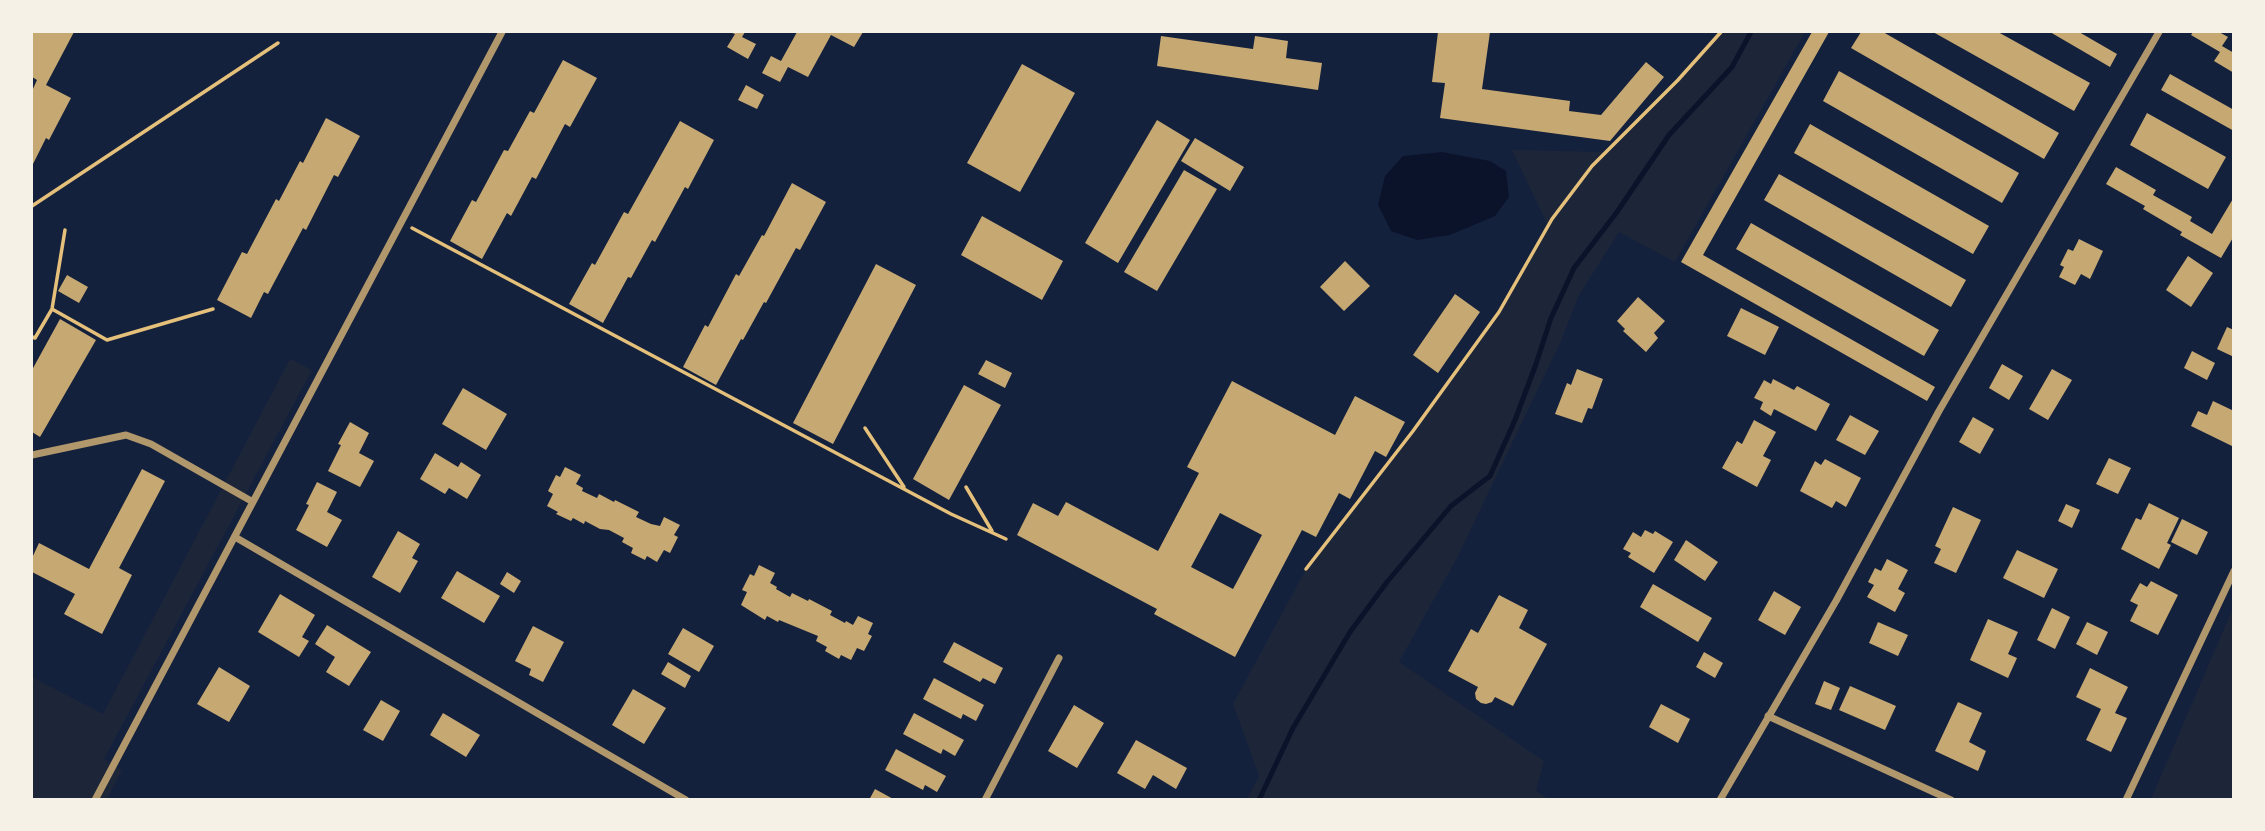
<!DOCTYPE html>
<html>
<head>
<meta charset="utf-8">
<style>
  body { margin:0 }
  #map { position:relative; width:2265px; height:831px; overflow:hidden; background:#14213d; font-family:Montserrat,sans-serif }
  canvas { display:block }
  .frame { position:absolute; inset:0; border:33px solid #f6f1e7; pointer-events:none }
</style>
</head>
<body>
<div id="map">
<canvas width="2265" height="831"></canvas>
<div class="frame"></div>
</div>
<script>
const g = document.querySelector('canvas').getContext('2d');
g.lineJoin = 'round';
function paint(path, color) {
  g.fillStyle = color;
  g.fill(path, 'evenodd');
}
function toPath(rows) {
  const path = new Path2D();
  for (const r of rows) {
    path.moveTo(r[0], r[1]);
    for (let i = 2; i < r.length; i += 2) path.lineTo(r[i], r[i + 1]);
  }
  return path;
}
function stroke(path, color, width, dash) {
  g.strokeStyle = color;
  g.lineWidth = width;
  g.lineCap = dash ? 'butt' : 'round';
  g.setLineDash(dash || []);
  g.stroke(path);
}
paint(toPath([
  [1721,32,1805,32,1675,262,1619,232,1578,297,1562,339,1457,558,1399,662,1544,761,1536,791,1549,799,1247,799,1259,776,1233,704,1306,569,1413,431,1499,312,1548,226,1512,150,1605,152,1678,80],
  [290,359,312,370,104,759,122,770,107,799,32,799,32,677,103,714],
  [2233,608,2233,799,2151,799]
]), '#1d2539');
paint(toPath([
  [1442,152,1490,161,1506,171,1509,197,1495,216,1450,235,1417,240,1391,231,1378,205,1385,176,1403,156]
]), '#0b132b');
stroke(toPath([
  [1259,800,1293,728,1350,632,1387,582,1451,506,1490,476,1515,420,1536,364,1551,318,1574,268,1617,212,1669,135,1732,67,1751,32]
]), '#0b132b', 5);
paint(toPath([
  [32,32,74,32,46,85,71,98,49,140,46,138,32,166,32,91,37,80,32,77],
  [729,32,745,32,742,37,756,44,748,59,727,47,735,34],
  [797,32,863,32,854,47,831,35,808,77,788,67,780,82,762,73,771,56,781,61],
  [1438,32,1490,32,1482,89,1570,101,1569,111,1601,115,1646,62,1664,77,1610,141,1440,118,1445,83,1432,82],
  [1812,32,1829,32,1703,255,1935,387,1927,401,1681,262],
  [1861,32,1883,32,2059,133,2044,159,1851,48],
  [1933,32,1998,32,2090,83,2074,111],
  [2050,32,2079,32,2117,54,2110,67],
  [2193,32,2219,32,2228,37,2222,46,2234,53,2234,73,2214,61,2220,52,2191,35],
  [1161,36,1253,49,1255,36,1288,41,1286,58,1322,63,1318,90,1157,66],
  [563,60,597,78,570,127,565,124,536,179,532,177,511,216,507,213,482,259,450,241,472,200,476,202,504,150,508,151,530,111,534,113],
  [1022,64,1075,93,1020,192,967,163],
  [1839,71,2019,173,2002,203,1823,101],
  [2170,74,2234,110,2234,131,2161,90],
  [746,85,764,95,757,109,738,100],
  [2147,113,2226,157,2208,189,2130,145],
  [326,118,360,136,338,177,334,175,306,230,303,228,268,294,264,292,251,318,217,300,242,252,247,254,276,199,279,201,300,161,303,163],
  [1157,120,1190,140,1118,263,1085,243],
  [680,121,714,140,688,189,685,187,655,242,652,240,631,278,628,277,603,323,569,304,592,263,595,265,624,212,628,214],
  [1810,124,1989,226,1973,254,1794,153],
  [1195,138,1244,167,1230,191,1181,161],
  [2116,167,2156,190,2153,195,2192,217,2190,221,2212,234,2234,197,2234,236,2221,258,2180,235,2182,232,2143,209,2145,206,2106,184],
  [1184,170,1217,189,1157,291,1124,272],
  [1779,174,1966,280,1951,307,1764,200],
  [792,183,826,202,800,250,796,248,766,303,764,302,743,340,741,339,716,385,683,367,705,325,708,327,736,274,739,276,762,235,764,236],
  [982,216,1063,261,1042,300,961,255],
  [1751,223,1939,330,1924,356,1736,249],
  [2079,239,2103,251,2090,279,2081,274,2075,285,2059,277,2064,267,2060,265,2068,249,2073,251],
  [2188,256,2213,273,2191,307,2166,290],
  [1345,261,1370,286,1344,311,1320,287],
  [876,264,916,285,833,444,793,423],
  [67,275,88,287,79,303,58,291],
  [1455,294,1480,312,1438,373,1413,355],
  [1638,297,1665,321,1654,333,1658,338,1646,352,1623,331,1625,329,1617,321],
  [1741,308,1779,327,1765,355,1727,336],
  [60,319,96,340,40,437,32,432,32,370],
  [2227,327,2234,330,2234,357,2217,349],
  [2192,351,2215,363,2207,380,2184,368],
  [986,360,1012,373,1005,388,978,374],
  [2002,364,2023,376,2009,400,1989,388],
  [1577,369,1603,379,1592,409,1588,408,1582,423,1555,414,1567,383,1571,385],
  [2052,369,2072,380,2048,420,2029,409],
  [1773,379,1794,390,1797,386,1830,404,1816,431,1774,409,1771,416,1760,409,1763,402,1754,398,1764,380,1771,384],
  [1232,381,1335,435,1355,396,1405,422,1386,457,1375,451,1350,499,1339,493,1316,537,1302,530,1235,657,1154,614,1157,609,1017,535,1033,503,1058,516,1066,502,1158,551,1199,473,1187,467],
  [1220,513,1262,535,1233,589,1191,567],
  [964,385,1001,405,949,500,913,479],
  [463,388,507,414,486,450,442,424],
  [2213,401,2234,411,2234,447,2191,426,2198,411,2207,415],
  [1850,415,1879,431,1865,455,1836,440],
  [1973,417,1994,429,1980,454,1959,442],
  [1754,420,1776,432,1763,456,1771,460,1757,487,1722,468,1737,441,1742,444],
  [350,422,369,433,359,453,374,461,360,487,328,471,341,445,338,444],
  [435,453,458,467,461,462,481,475,467,499,449,488,445,494,420,479],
  [2109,458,2131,468,2118,494,2096,484],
  [1825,459,1861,478,1846,507,1836,501,1832,508,1800,491,1815,461,1821,465],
  [565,467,581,475,576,484,583,488,582,491,597,498,599,494,614,502,615,500,639,512,636,517,651,524,660,526,664,517,680,525,674,535,678,537,670,553,664,550,657,562,647,556,645,560,631,553,633,548,622,542,624,538,609,530,600,529,585,521,584,524,573,518,571,521,556,514,558,512,547,506,553,494,548,491,556,475,560,477],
  [142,469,165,481,119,568,132,575,102,634,64,614,75,594,32,572,32,558,39,543,89,569],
  [317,482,337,492,327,512,342,520,327,547,296,530,309,505,306,504],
  [2149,503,2179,518,2167,543,2171,545,2159,569,2121,549,2136,518,2141,520],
  [2066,504,2080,510,2072,528,2058,521],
  [1953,507,1981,520,1956,573,1934,563,1941,549,1935,546],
  [2182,519,2208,532,2197,555,2171,542],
  [1645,530,1653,534,1655,531,1673,542,1654,573,1628,557,1631,553,1623,549,1633,532,1641,537],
  [398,531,420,544,412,558,418,561,400,593,372,577],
  [1686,540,1718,562,1705,581,1674,560],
  [2017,550,2058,569,2044,598,2003,578],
  [1887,559,1908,570,1898,589,1905,593,1895,612,1867,597,1874,585,1868,582,1875,568,1881,571],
  [759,565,775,573,770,583,777,587,776,589,790,597,792,593,808,601,809,599,832,611,830,615,845,623,846,621,853,625,858,616,873,623,868,634,872,636,864,651,857,648,851,660,841,655,839,659,825,651,827,647,816,641,818,636,779,620,778,622,767,616,765,620,741,605,747,592,742,590,750,574,754,576],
  [457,571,500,596,484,623,441,598],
  [507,572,521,581,514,593,500,584],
  [2151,581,2178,595,2158,635,2130,621,2138,605,2130,601,2140,583,2147,587],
  [1653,584,1712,618,1698,642,1640,607],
  [1774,591,1801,607,1785,635,1758,620],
  [280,594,315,615,302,637,309,641,299,657,258,632],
  [1499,595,1528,610,1519,628,1547,644,1513,706,1495,697,1492,702,1486,704,1481,703,1476,699,1475,693,1478,687,1448,671,1471,629,1478,633],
  [2052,608,2070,617,2055,649,2037,640],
  [1988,619,2018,632,2008,654,2017,658,2008,678,1970,660],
  [1878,622,1908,635,1898,656,1869,643],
  [2087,622,2108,632,2097,655,2076,644],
  [327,625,371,652,349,686,326,672,335,657,315,644],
  [533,626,564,642,543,682,529,675,531,669,515,661],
  [683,628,714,646,699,672,668,654],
  [954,642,1003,668,995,684,983,678,980,682,943,662],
  [1704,652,1723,663,1715,678,1696,667],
  [668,662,691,676,685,688,661,674],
  [219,667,250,686,229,722,197,704],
  [2090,668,2128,687,2115,713,2127,718,2111,752,2086,740,2101,709,2076,697],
  [934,678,984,705,976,721,963,714,961,719,923,699],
  [1824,681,1840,688,1831,710,1815,704],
  [1850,686,1896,706,1885,730,1839,710],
  [633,689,666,708,644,744,612,725],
  [381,700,400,711,383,741,363,730],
  [1958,702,1982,713,1969,742,1986,751,1978,771,1935,751],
  [1661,704,1690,719,1678,743,1649,727],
  [1074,705,1104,723,1077,768,1048,751],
  [443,713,480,735,466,757,430,735],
  [914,713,964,740,955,756,943,749,941,754,903,734],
  [1136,740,1187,768,1176,789,1153,775,1145,789,1117,773],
  [896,749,946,776,937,792,925,785,923,790,885,770],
  [875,789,895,800,869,800]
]), '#c6a872');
stroke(toPath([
  [32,206,278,43],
  [412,228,951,514,1006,539],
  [52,309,65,230],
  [32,337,35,338,52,309,107,340,213,309],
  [865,428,904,487],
  [966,487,992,531],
  [1306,569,1413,431,1499,312,1552,219,1592,166,1678,80,1721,32]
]), '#e5c07b', 3.5);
stroke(toPath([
  [32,455,126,435,151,444,253,502],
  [235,537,686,800],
  [1768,716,1951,800],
  [95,800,502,32],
  [985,800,1059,658],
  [1720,800,1836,601,1939,411,2159,32],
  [2126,800,2234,571]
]), '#b1986c', 7);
</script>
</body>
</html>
